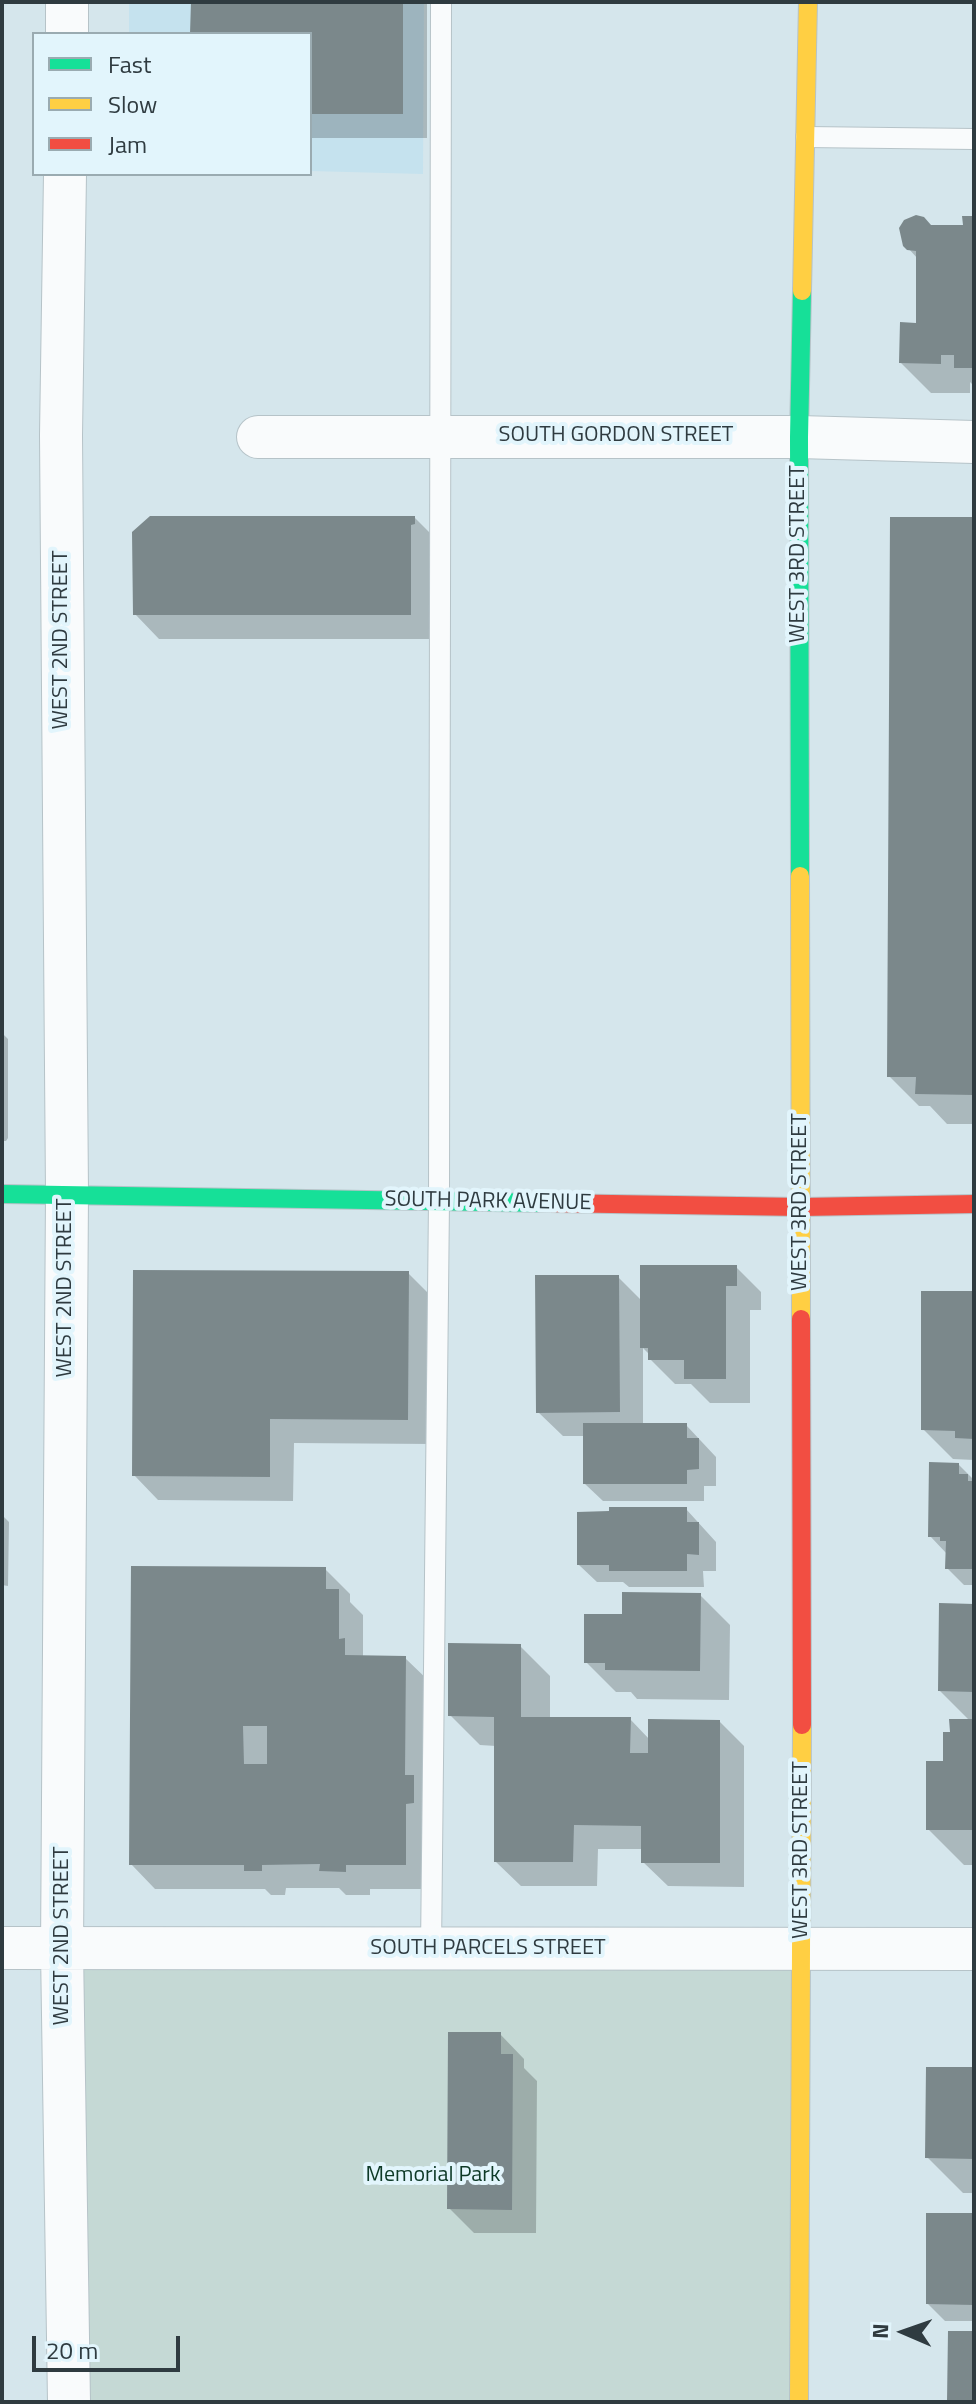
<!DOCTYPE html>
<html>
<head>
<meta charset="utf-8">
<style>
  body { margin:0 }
  #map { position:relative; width:976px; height:2404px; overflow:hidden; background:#d5e6ec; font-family:"Titillium Web",sans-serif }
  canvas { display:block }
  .frame { position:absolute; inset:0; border:4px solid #2f3b40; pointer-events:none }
  .legend { position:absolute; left:32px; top:32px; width:280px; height:144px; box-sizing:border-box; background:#e2f5fc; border:2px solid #9aabb1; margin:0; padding:10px 14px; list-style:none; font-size:24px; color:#2f3b40 }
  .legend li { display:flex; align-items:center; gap:16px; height:40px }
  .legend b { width:40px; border:2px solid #9aabb1 }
  .north { position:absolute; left:864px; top:2292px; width:80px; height:80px; -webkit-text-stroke:6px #e2f5fc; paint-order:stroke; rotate:272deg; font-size:22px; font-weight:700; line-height:32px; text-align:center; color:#2f3b40 }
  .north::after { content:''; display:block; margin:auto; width:28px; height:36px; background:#2f3b40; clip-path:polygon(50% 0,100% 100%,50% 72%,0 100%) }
  .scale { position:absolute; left:32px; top:2336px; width:148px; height:36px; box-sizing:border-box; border:4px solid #2f3b40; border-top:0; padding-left:10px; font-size:24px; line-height:28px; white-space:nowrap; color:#2f3b40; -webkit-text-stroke:6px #e2f5fc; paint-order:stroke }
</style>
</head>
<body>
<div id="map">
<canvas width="976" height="2404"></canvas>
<div class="frame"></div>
<ul class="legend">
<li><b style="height:10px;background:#16e098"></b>Fast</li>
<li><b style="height:10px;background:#ffcf43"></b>Slow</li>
<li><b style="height:10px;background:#f24e42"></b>Jam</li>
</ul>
<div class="north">N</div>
<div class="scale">20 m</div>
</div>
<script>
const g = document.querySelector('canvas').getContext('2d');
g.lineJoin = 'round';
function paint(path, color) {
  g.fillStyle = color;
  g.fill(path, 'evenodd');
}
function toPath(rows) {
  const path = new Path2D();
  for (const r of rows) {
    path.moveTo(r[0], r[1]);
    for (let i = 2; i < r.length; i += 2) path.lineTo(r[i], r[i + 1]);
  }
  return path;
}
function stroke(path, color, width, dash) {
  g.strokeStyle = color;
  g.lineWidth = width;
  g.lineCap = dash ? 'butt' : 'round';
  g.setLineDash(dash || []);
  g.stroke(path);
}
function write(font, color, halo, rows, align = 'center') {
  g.font = font + ' "Titillium Web",sans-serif';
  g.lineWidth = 8;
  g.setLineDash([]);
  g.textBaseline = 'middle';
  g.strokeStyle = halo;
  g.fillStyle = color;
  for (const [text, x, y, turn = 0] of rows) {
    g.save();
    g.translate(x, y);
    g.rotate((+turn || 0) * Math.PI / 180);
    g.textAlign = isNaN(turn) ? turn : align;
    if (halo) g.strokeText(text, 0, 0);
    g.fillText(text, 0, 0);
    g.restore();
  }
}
paint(toPath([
  [129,2,424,2,423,174,310,171,310,34,129,34]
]), '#c5e2ee');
paint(toPath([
  [62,1950,803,1950,799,2402,69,2402]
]), '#c5d9d5');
paint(toPath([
  [193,2,427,2,427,138,310,138,310,34,192,34],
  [974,218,974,386,970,382,970,393,931,393,901,363,918,325,918,259,908,248,931,227,965,227],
  [415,518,439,542,435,639,159,639,135,614],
  [974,519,974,1124,947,1124,930,1106,919,1106,889,1076],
  [2,989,3,1034,8,1039,8,1138,6,1141,2,1141],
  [736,1267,761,1292,761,1310,750,1310,750,1403,710,1403,691,1384,675,1384,650,1359,650,1355,643,1348,643,1425,686,1425,716,1457,716,1486,704,1486,704,1501,603,1501,585,1484,585,1436,563,1436,538,1412,618,1277,642,1301],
  [408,1273,433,1298,432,1444,294,1443,293,1501,158,1500,134,1475],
  [974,1293,974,1460,953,1459,923,1429],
  [958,1464,974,1480,974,1585,964,1585,947,1568,947,1554,930,1536],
  [686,1509,716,1542,716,1571,703,1571,704,1587,629,1587,623,1582,597,1582,579,1565],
  [2,1515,9,1522,8,1586,2,1585],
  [325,1569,350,1594,350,1602,363,1615,363,1657,405,1658,430,1682,429,1889,370,1889,370,1895,346,1895,339,1888,286,1888,285,1895,271,1895,265,1889,155,1889,131,1864],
  [700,1595,730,1625,729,1700,637,1699,631,1692,616,1692,586,1662,624,1616],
  [974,1606,974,1865,964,1865,928,1829,952,1734,970,1721,940,1691],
  [520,1646,550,1676,550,1719,630,1719,650,1740,720,1722,744,1746,744,1887,668,1886,643,1862,643,1849,598,1849,597,1886,521,1886,496,1862,496,1746,480,1745,450,1715],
  [500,2034,524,2059,524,2068,537,2081,536,2233,474,2233,449,2208],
  [974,2070,974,2193,963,2193,927,2157],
  [974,2215,974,2321,945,2321,928,2304]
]), '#0003');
paint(toPath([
  [191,2,403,2,403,114,310,114,310,34,190,34],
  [916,215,924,217,931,225,963,225,962,216,974,216,974,368,954,368,954,355,941,355,941,364,899,363,900,322,916,323,916,251,907,250,903,246,899,228,904,220],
  [150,516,415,516,415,524,411,525,411,615,133,615,132,532],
  [890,517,974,517,974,1095,915,1094,916,1077,887,1077],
  [640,1265,737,1265,737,1286,726,1286,726,1379,684,1379,684,1360,648,1360,648,1348,640,1348],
  [133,1270,409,1271,408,1420,270,1419,270,1477,132,1476],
  [535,1275,619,1275,620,1412,536,1413],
  [921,1291,974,1291,974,1439,955,1438,955,1431,921,1430],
  [583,1423,687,1423,687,1438,699,1438,699,1469,687,1470,687,1484,583,1484],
  [929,1462,959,1463,959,1474,968,1474,968,1481,974,1481,974,1569,945,1569,946,1541,940,1541,940,1537,928,1537],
  [609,1507,687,1507,687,1522,699,1522,699,1555,687,1554,687,1571,609,1571,609,1565,577,1565,577,1512,609,1511],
  [131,1566,326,1567,326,1589,339,1589,339,1639,345,1638,345,1655,406,1656,405,1775,414,1775,414,1803,406,1804,406,1865,346,1865,346,1872,319,1871,320,1864,262,1865,262,1871,244,1871,244,1865,129,1865],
  [243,1726,267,1726,267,1764,244,1764],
  [622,1592,701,1593,700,1671,605,1670,605,1663,584,1663,584,1614,622,1614],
  [939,1603,974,1604,974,1692,938,1691],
  [448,1643,521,1644,521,1717,631,1717,630,1753,648,1753,648,1719,720,1720,720,1863,641,1863,641,1826,574,1825,573,1862,494,1862,494,1717,448,1716],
  [949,1719,974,1719,974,1830,926,1830,926,1761,943,1761,943,1732,950,1732],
  [448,2032,501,2032,501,2054,513,2054,512,2210,447,2209],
  [926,2067,974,2067,974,2159,925,2158],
  [926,2213,974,2213,974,2305,926,2304],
  [948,2331,974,2331,974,2402,947,2402]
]), '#7b888b');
const lane = toPath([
  [806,137,974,139],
  [431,1949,439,1201,441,2]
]);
const street = toPath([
  [67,34,67,2],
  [65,174,61,435,67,1194,62,1950,69,2402],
  [258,437,799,437,974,442],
  [2,1948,974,1949]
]);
const fast = toPath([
  [800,876,799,437,802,291],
  [2,1194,549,1203]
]);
const slow = toPath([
  [802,291,808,2],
  [800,876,801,1319],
  [799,2402,802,1725]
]);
const jam = toPath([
  [549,1203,801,1207,974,1204],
  [801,1319,802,1725]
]);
stroke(lane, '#b6c3c8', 22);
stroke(street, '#b6c3c8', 44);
stroke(fast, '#b6c3c8', 20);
stroke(slow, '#b6c3c8', 20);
stroke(jam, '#b6c3c8', 20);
stroke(lane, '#f9fbfc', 20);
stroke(street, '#f9fbfc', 42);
stroke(fast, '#16e098', 18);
stroke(slow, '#ffcf43', 18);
stroke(jam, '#f24e42', 18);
write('22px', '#2f3b40', '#e2f5fc', [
  ["SOUTH GORDON STREET",616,436],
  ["WEST 3RD STREET",799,554,-90],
  ["WEST 2ND STREET",62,640,-90],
  ["SOUTH PARK AVENUE",488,1202,1],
  ["WEST 3RD STREET",801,1202,-90],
  ["WEST 2ND STREET",66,1288,-90],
  ["WEST 3RD STREET",802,1850,-90],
  ["WEST 2ND STREET",63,1936,-90],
  ["SOUTH PARCELS STREET",488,1949]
]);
write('22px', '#0d3926', '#e2f5fc', [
  ["Memorial Park",433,2176]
]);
</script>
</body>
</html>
